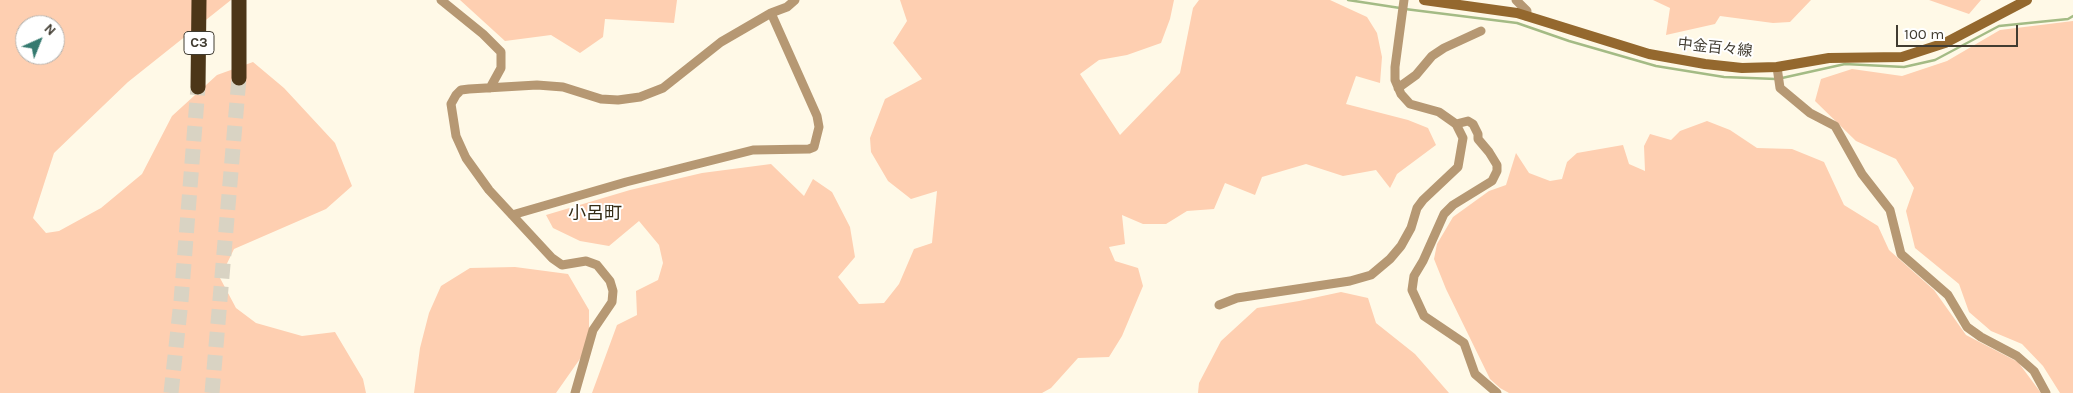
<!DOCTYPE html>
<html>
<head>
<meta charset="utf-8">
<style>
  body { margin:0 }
  #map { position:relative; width:2073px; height:393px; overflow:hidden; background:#fff9e7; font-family:Karla,sans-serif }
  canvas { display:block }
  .north { position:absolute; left:15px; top:15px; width:50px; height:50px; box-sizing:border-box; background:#fff; border:1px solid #b3b1ad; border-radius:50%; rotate:44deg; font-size:14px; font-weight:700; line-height:20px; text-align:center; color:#413c31 }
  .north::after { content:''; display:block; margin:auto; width:18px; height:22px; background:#357a70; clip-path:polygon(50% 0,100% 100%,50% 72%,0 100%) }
  .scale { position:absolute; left:1896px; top:25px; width:122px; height:22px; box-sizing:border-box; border:2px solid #413c31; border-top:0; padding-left:6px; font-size:15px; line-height:18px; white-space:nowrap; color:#413c31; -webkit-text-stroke:4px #fff; paint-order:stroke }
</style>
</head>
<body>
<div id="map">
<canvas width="2073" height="393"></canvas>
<div class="north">N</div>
<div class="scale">100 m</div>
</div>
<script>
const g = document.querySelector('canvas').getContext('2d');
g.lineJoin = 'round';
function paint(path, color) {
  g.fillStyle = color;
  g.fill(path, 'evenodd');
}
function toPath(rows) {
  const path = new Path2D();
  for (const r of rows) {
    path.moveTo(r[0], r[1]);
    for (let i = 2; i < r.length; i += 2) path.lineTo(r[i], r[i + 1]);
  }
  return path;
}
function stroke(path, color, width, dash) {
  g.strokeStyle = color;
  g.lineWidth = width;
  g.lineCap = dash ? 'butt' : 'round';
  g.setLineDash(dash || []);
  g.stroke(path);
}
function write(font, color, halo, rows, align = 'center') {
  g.font = font + ' Karla,"Noto Sans JP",sans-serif';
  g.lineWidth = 4;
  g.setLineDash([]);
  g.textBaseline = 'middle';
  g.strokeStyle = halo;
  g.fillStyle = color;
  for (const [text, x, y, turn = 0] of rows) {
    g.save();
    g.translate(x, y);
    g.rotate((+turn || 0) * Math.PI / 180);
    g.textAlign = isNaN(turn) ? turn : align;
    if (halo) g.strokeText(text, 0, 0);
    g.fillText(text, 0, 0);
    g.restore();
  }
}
paint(toPath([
  [0,0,231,0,128,82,54,153,33,218,46,233,59,231,101,208,142,174,172,116,217,75,253,62,284,88,335,143,352,186,326,209,234,249,220,278,236,308,256,323,302,336,335,332,363,379,366,393,0,393],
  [25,25,55,25,55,55,25,55],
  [460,0,677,0,674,23,605,19,603,37,580,53,551,35,505,41],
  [900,0,1174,0,1170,19,1161,43,1127,55,1099,60,1080,74,1120,135,1180,73,1193,8,1199,0,1330,0,1367,17,1377,33,1382,57,1380,83,1356,76,1346,104,1408,120,1428,128,1436,145,1397,174,1390,188,1376,170,1343,176,1306,164,1262,177,1255,195,1225,183,1214,209,1187,211,1166,224,1143,224,1122,215,1125,244,1109,247,1115,261,1138,268,1143,286,1122,336,1109,357,1078,358,1051,388,1042,393,592,393,617,325,637,315,636,291,658,280,663,263,659,245,639,221,609,246,580,241,553,228,546,215,630,190,702,173,771,164,804,196,813,179,832,192,850,227,855,257,838,277,859,304,884,303,899,284,914,249,932,243,937,191,911,199,888,181,871,152,870,138,885,99,922,79,893,43,907,21],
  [1653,0,1811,0,1790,22,1773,23,1720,16,1715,24,1666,35,1670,8],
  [1929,0,1981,0,1969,14],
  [2073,21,2073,393,2060,393,2043,366,2022,344,1991,331,1969,312,1959,284,1915,248,1906,211,1914,188,1896,159,1856,141,1815,101,1821,79,1852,69,1902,76,1947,61,2000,30],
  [1707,121,1730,130,1757,148,1792,149,1824,162,1844,205,1878,226,1889,250,1934,290,1966,335,2018,362,2041,393,1509,393,1500,388,1490,379,1446,289,1434,259,1437,244,1453,217,1489,191,1506,185,1516,153,1529,173,1550,181,1562,179,1567,162,1577,153,1623,145,1629,164,1645,171,1644,146,1650,134,1671,140,1680,131],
  [515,267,568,274,589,310,589,346,556,393,414,393,420,348,429,313,441,286,470,268],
  [1341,292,1368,298,1376,323,1415,354,1449,393,1198,393,1199,383,1221,341,1257,308,1299,301]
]), '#fecfb1');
stroke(toPath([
  [1348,0,1400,8],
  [1405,9,1517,23,1569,41,1656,66,1724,77,1776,79],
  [1782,78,1845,64,1904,67,1935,60,1999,26,2068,19,2073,16]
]), '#a4bb85', 2.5);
stroke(toPath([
  [171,393,181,301,198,87],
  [212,393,239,78]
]), '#d9d3c3', 15, [15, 8]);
stroke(toPath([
  [441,0,483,34,501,52,501,68,490,88],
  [1516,0,1527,11,1526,16],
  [1777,67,1780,88,1810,113,1835,126,1862,174,1890,210,1901,254,1948,295,1967,327,1981,337,2017,356,2034,371,2046,393],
  [1398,88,1416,75,1432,56,1444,48,1481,31],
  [1456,124,1468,121,1473,124,1478,134,1478,139,1489,152,1497,165,1497,171,1492,181,1453,205,1444,214,1423,261,1414,276,1412,290,1424,316,1464,343,1475,374,1497,393],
  [512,215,626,182,753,150,809,149,814,147,819,127,817,116,771,13],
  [1219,305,1237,298,1350,281,1371,275,1390,259,1401,246,1411,228,1417,208,1423,200,1458,167,1463,138,1456,124,1439,112,1410,104,1401,94,1395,80,1395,67,1404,0],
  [575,393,593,330,612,302,613,291,610,281,597,265,586,261,562,265,552,258,489,190,466,158,456,136,451,104,456,95,461,90,469,89,537,85,563,87,601,99,618,100,640,97,663,88,721,42,771,13,787,7,795,0]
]), '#b69873', 9);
stroke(toPath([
  [1424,0,1517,13,1649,54,1705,64,1742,68,1777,67,1829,58,1902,57,1945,43,2027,0]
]), '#94682e', 10);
stroke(toPath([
  [239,78,239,0],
  [198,87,199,0]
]), '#4c3618', 15);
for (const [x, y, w] of [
  [199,43,30]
]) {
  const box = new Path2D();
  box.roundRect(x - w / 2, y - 11.5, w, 23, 4);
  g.fillStyle = '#fff';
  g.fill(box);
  stroke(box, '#413c31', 1);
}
write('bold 14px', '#413c31', null, [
  ["C3",199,43]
]);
write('15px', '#413c31', '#fff', [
  ["中金百々線",1715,48,6]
]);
write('18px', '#352c15', '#fff', [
  ["小呂町",595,214]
]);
</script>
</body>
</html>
